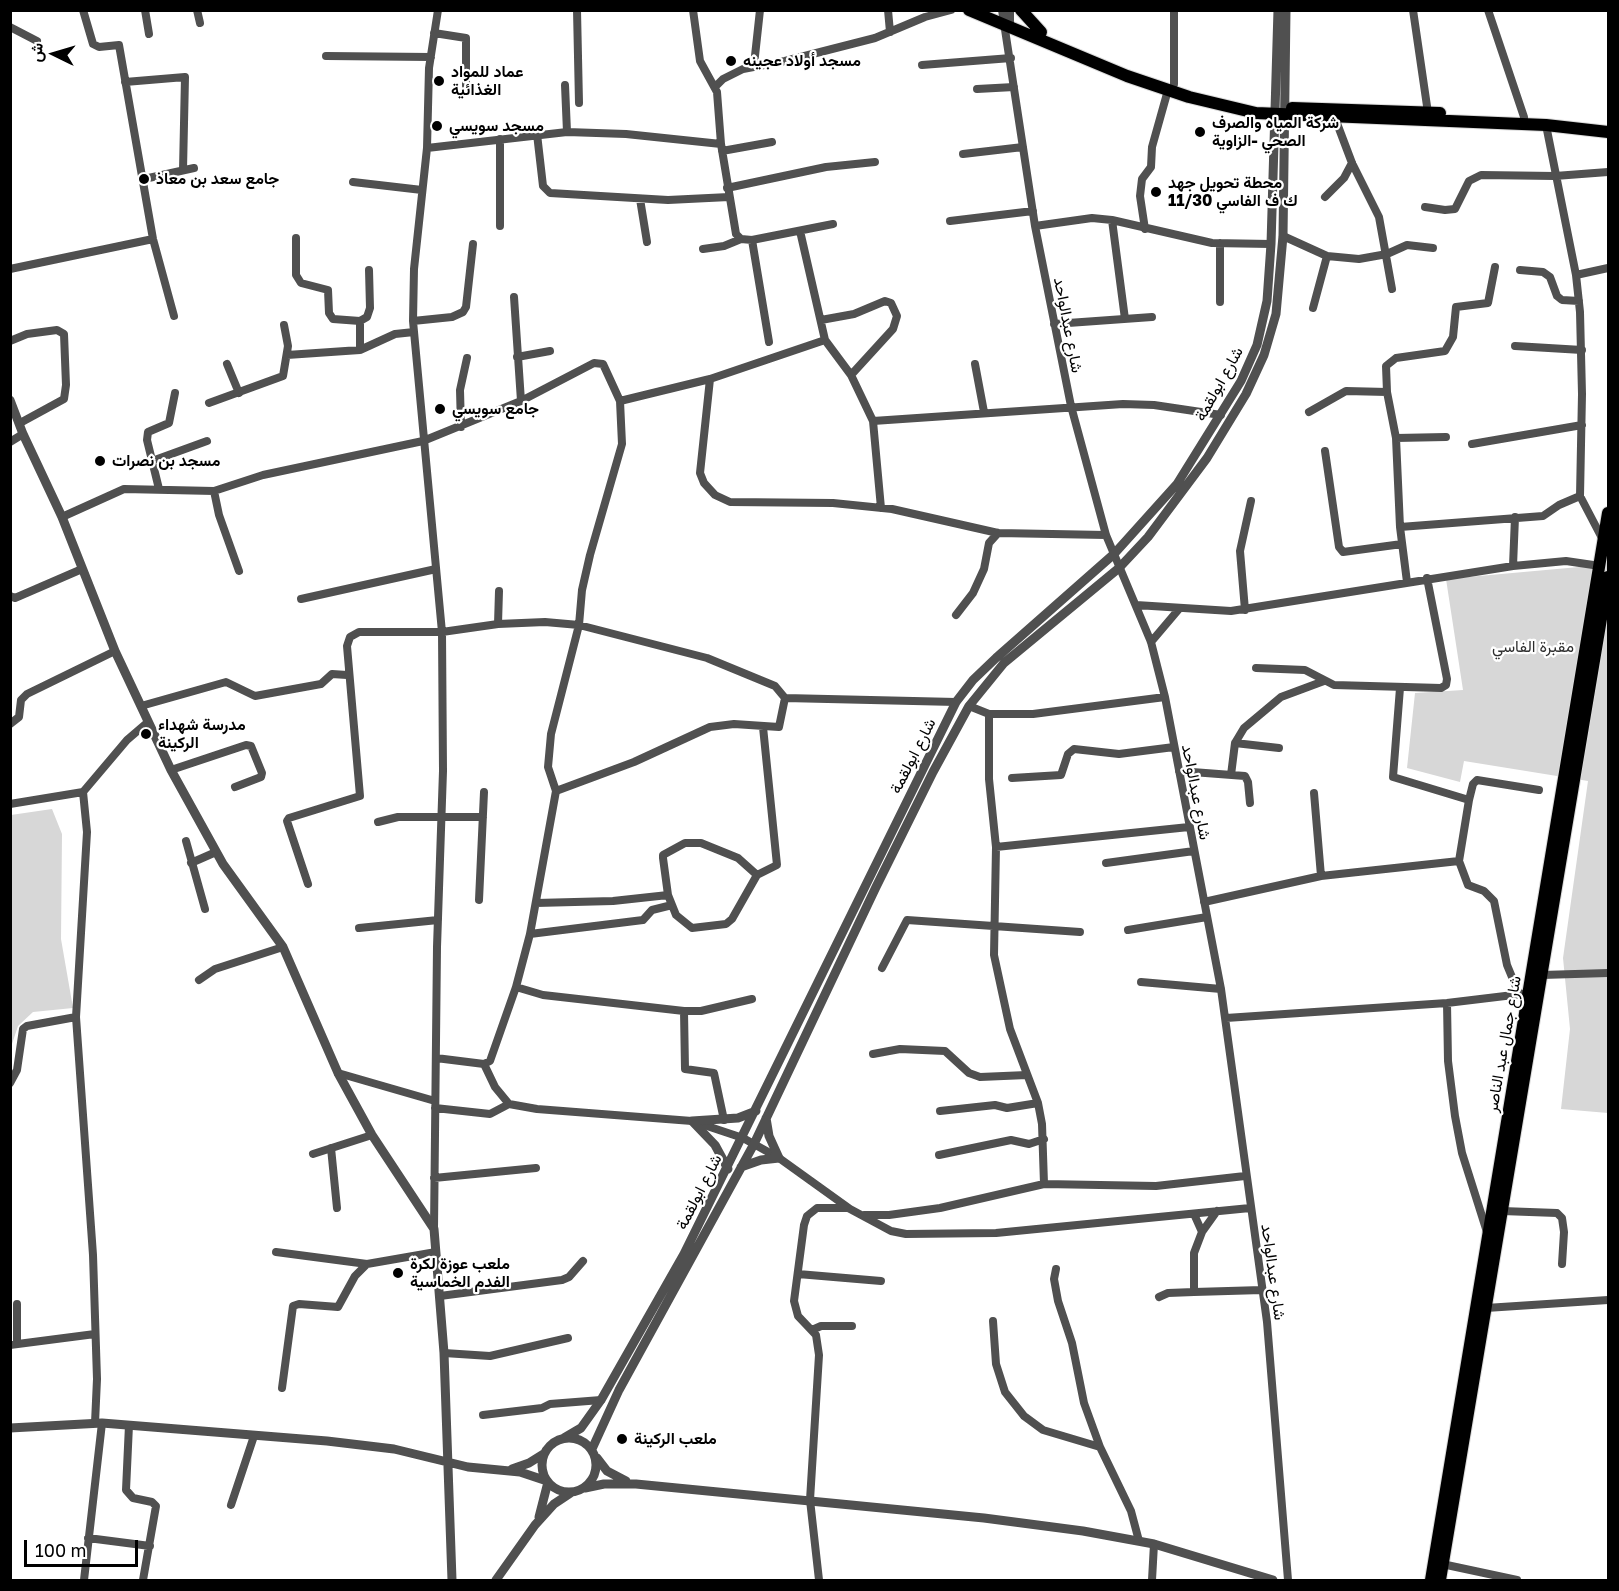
<!DOCTYPE html>
<html>
<head>
<meta charset="utf-8">
<style>
  body { margin:0 }
  #map { position:relative; width:1619px; height:1591px; overflow:hidden; background:#fff; font-family:"Golos Text",Vazirmatn,sans-serif }
  canvas { display:block }
  .frame { position:absolute; inset:0; border:12px solid #000; pointer-events:none }
  .north { position:absolute; left:24px; top:24px; width:60px; height:60px; -webkit-text-stroke:4px #fff; paint-order:stroke; rotate:275deg; font-size:16px; font-weight:700; line-height:24px; text-align:center; color:#000 }
  .north::after { content:''; display:block; margin:auto; width:21px; height:27px; background:#000; clip-path:polygon(50% 0,100% 100%,50% 72%,0 100%) }
  .scale { position:absolute; left:24px; top:1540px; width:114px; height:27px; box-sizing:border-box; border:3px solid #000; border-top:0; padding-left:8px; font-size:18px; line-height:21px; white-space:nowrap; color:#000; -webkit-text-stroke:4px #fff; paint-order:stroke }
</style>
</head>
<body>
<div id="map">
<canvas width="1619" height="1591"></canvas>
<div class="frame"></div>
<div class="north">ش</div>
<div class="scale">100 m</div>
</div>
<script>
const g = document.querySelector('canvas').getContext('2d');
g.lineJoin = 'round';
function paint(path, color) {
  g.fillStyle = color;
  g.fill(path, 'evenodd');
}
function toPath(rows) {
  const path = new Path2D();
  for (const r of rows) {
    if (r.length === 3) {
      path.moveTo(r[0] + r[2], r[1]);
      path.arc(r[0], r[1], r[2], 0, 2 * Math.PI);
      continue;
    }
    path.moveTo(r[0], r[1]);
    for (let i = 2; i < r.length; i += 2) path.lineTo(r[i], r[i + 1]);
  }
  return path;
}
function stroke(path, color, width, dash) {
  g.strokeStyle = color;
  g.lineWidth = width;
  g.lineCap = dash ? 'butt' : 'round';
  g.setLineDash(dash || []);
  g.stroke(path);
}
function write(font, color, halo, rows, align = 'center') {
  g.font = font + ' "Golos Text",Vazirmatn,sans-serif';
  g.lineWidth = 4.5;
  g.setLineDash([]);
  g.textBaseline = 'middle';
  g.strokeStyle = halo;
  g.fillStyle = color;
  for (const [text, x, y, turn = 0] of rows) {
    g.save();
    g.translate(x, y);
    g.rotate((+turn || 0) * Math.PI / 180);
    g.textAlign = isNaN(turn) ? turn : align;
    if (halo) g.strokeText(text, 0, 0);
    g.fillText(text, 0, 0);
    g.restore();
  }
}
paint(toPath([
  [1608,559,1608,1113,1561,1109,1570,1029,1563,958,1588,781,1464,761,1460,782,1407,768,1415,693,1463,690,1446,579,1590,566],
  [52,809,62,834,61,939,73,1008,33,1012,18,1026,11,1047,11,815]
]), '#d7d7d7');
const primary = toPath([
  [969,10,1127,76,1189,97,1256,113,1546,125,1608,132],
  [1021,10,1041,32],
  [1292,108,1440,113],
  [1431,1580,1608,513],
  [1440,1580,1608,577]
]);
stroke(primary, '#dbdbdb', 14);
stroke(toPath([
  [83,10,93,44,99,47,119,45,153,239,174,316],
  [145,10,149,34],
  [197,10,200,23],
  [577,10,579,103],
  [693,10,700,61,717,92,721,144,736,234,741,239,752,240,833,224],
  [888,10,890,32],
  [1002,10,1035,226,1071,406,1106,535,1151,642,1165,697,1221,989,1267,1322,1288,1580],
  [1010,10,1010,29],
  [1413,10,1428,113],
  [1488,10,1524,117],
  [10,27,37,41],
  [434,33,466,38,466,86],
  [326,56,431,57],
  [754,65,760,10],
  [922,65,1011,58],
  [125,82,185,77,183,170],
  [1174,84,1174,10],
  [565,85,567,132],
  [715,87,723,79,743,69,785,61,875,38,925,17,951,10],
  [977,89,1014,87],
  [1335,118,1352,163,1379,217,1392,289],
  [1546,125,1576,275,1580,312,1582,394,1580,496],
  [537,134,543,186,550,193,668,200,729,197],
  [500,139,500,226],
  [427,148,567,132,626,134,721,144],
  [722,151,772,142],
  [963,154,1023,147],
  [144,179,194,168],
  [353,182,422,190],
  [727,188,826,167,875,162],
  [1325,197,1344,178,1352,163],
  [640,199,647,242],
  [1425,207,1445,210,1455,209,1469,181,1481,175,1555,176,1608,172],
  [1112,220,1125,319],
  [950,221,1033,211],
  [1035,226,1092,218,1112,220,1212,243,1271,244],
  [1145,229,1140,196,1142,179,1151,167,1152,147,1168,90],
  [800,231,825,340,851,375,873,421,881,508],
  [1283,236,1327,256,1359,259,1387,254,1407,245,1433,248],
  [296,238,296,275,301,283,328,290,329,313,333,319,360,321],
  [752,240,769,342],
  [1220,243,1220,302],
  [703,249,724,246,741,239],
  [10,269,153,239],
  [1520,270,1543,272,1550,277,1557,296,1562,300,1579,301],
  [1576,275,1608,268],
  [514,297,521,401],
  [1313,308,1327,256],
  [821,320,854,314,885,301,891,303,897,316,893,329,851,375],
  [413,321,452,317,463,312,466,307,473,244],
  [1054,324,1152,317],
  [10,341,27,334,57,330,64,334,66,385,64,399,20,423],
  [1515,346,1582,350],
  [360,350,360,321,367,317,370,308,369,270],
  [287,355,360,350,395,334,414,332],
  [517,357,550,351],
  [227,364,239,393],
  [975,364,984,412],
  [710,379,700,473,704,483,715,495,730,502,833,503,892,509,998,533,1106,535],
  [620,401,710,379,825,340],
  [209,403,283,376,288,346,284,325],
  [1309,412,1346,391,1387,392],
  [873,421,1123,404,1154,405,1221,415],
  [461,427,460,390,467,358],
  [1396,438,1446,437],
  [10,442,23,434],
  [1472,444,1582,425],
  [1325,451,1339,547,1343,552,1402,544],
  [152,461,207,441],
  [159,489,147,440,148,432,169,423,175,393],
  [214,491,219,515,239,571],
  [62,517,124,489,214,491,263,475,423,441,521,401,594,363,603,364,620,401,622,444,590,555,582,590,579,625,551,734,548,767,556,791,530,934,516,987,490,1061,484,1064,436,1058],
  [1400,527,1543,516,1559,505,1580,496,1603,540],
  [1513,566,1515,517],
  [1407,582,1400,527,1396,438,1387,392,1386,366,1396,358,1445,351,1453,337,1456,307,1488,303,1495,267],
  [10,596,15,598,82,569],
  [301,599,436,569],
  [1136,605,1231,611,1513,566,1566,561,1600,566],
  [1245,610,1240,551,1251,501],
  [956,615,973,593,984,569,989,543,998,533],
  [498,624,499,591],
  [1151,642,1179,609],
  [1256,668,1305,670,1334,685,1441,688,1446,685,1447,679,1427,578],
  [1400,688,1393,777,1469,800],
  [141,706,226,682,255,696,321,684,332,674,347,675],
  [969,706,989,714,1033,714,1165,697],
  [989,714,989,779,996,847,994,955,1010,1029,1038,1103,1042,1124,1044,1184],
  [10,724,19,717,21,700,27,694,115,651],
  [1235,743,1279,748],
  [171,770,246,745,251,746,262,773,261,777,235,787],
  [1179,771,1245,776,1248,782,1250,803],
  [1231,775,1235,743,1244,728,1281,697,1324,681],
  [1012,778,1061,775,1068,754,1074,749,1119,754,1174,747],
  [556,791,634,762,710,727,734,724,779,727,785,698],
  [83,792,87,832,76,1017,93,1255,97,1379,95,1423],
  [1314,793,1321,876],
  [10,804,83,792,127,740,148,722],
  [378,822,398,817,483,817],
  [186,841,205,909],
  [996,847,1189,827],
  [191,863,216,852],
  [1106,863,1194,851],
  [757,875,738,858,701,843,685,843,663,855,663,858,668,895,676,915,692,928,726,924,732,919,757,875,777,865,763,727],
  [308,884,287,821,289,818,360,796,347,646,350,637,359,632,442,632,498,624,545,622,579,625,707,658,775,686,785,698,956,702],
  [479,900,484,792],
  [1204,902,1321,876,1459,861],
  [536,903,613,901,668,895],
  [359,928,438,920],
  [1128,930,1207,917],
  [530,934,643,920,652,910,672,905],
  [882,968,907,920,1080,932],
  [1542,975,1608,973],
  [199,980,215,969,283,947],
  [1141,982,1221,989],
  [516,987,543,995,684,1011,701,1011,752,999],
  [1519,994,1507,965,1494,901,1484,891,1468,885,1459,861,1469,800,1473,784,1477,780,1539,790],
  [1447,1003,1448,1061,1455,1116,1462,1153,1487,1232],
  [684,1011,685,1069,714,1073,724,1120],
  [1226,1018,1447,1003,1530,993],
  [873,1054,900,1049,945,1051,969,1073,980,1077,1027,1075],
  [484,1064,495,1087,509,1104,537,1109,692,1121,743,1138,779,1158,850,1209,891,1231,906,1234,996,1233,1250,1208],
  [338,1073,435,1101],
  [10,1083,17,1070,23,1029,27,1026,76,1017],
  [435,1108,490,1114,509,1104],
  [940,1111,995,1105,1007,1108,1038,1103],
  [331,1148,337,1208],
  [313,1154,372,1135],
  [939,1155,1011,1140,1029,1144,1044,1139],
  [434,1178,536,1168],
  [1502,1211,1557,1213,1562,1218,1564,1232,1562,1264],
  [1194,1214,1202,1232,1217,1211],
  [864,1215,889,1215,940,1208,1044,1184,1156,1186,1245,1176],
  [434,1229,437,947,443,771,442,632,413,321,414,269,427,148,429,68,438,10],
  [276,1252,367,1264],
  [1056,1269,1054,1279,1058,1301,1072,1343,1084,1403,1100,1447],
  [798,1274,881,1281],
  [1194,1292,1262,1290],
  [440,1296,562,1280,569,1277,583,1261],
  [1159,1297,1168,1293,1194,1292,1194,1253,1202,1232],
  [17,1304,17,1344],
  [1486,1308,1608,1300],
  [993,1321,996,1364,1005,1392,1024,1416,1043,1430,1100,1447,1131,1511,1139,1541],
  [812,1330,821,1326,852,1326],
  [10,1345,95,1334],
  [444,1353,490,1356,568,1338],
  [282,1388,293,1306,299,1304,338,1307,355,1276,367,1264,436,1252],
  [483,1415,542,1408,550,1404,601,1400],
  [129,1425,126,1490,133,1498,152,1502,156,1506,143,1580],
  [231,1505,254,1436],
  [88,1538,150,1546],
  [1442,1564,1517,1580],
  [84,1580,102,1423],
  [819,1580,810,1500,819,1355,816,1335,798,1316,794,1301,804,1225,807,1216,817,1208,848,1208],
  [1152,1580,1154,1544]
]), '#505050', 8);
stroke(toPath([
  [10,400,23,434,62,517,115,651,171,770,223,864,283,947,338,1073,372,1135,434,1229,444,1353,452,1580],
  [692,1121,738,1118,756,1111],
  [692,1121,715,1145,728,1169],
  [741,1167,761,1160,779,1158,769,1136,766,1118],
  [10,1428,102,1423,327,1441,394,1449,468,1467,520,1472,547,1481],
  [569,1465,27],
  [564,1438,581,1428,601,1400,684,1254,956,702,973,680,996,658,1114,554,1177,484,1241,381,1257,345,1267,301,1271,244,1278,10],
  [592,1449,619,1390,754,1144,876,887,933,772,969,706,1004,663,1119,568,1148,537,1207,458,1246,394,1264,355,1276,314,1283,236,1286,10],
  [597,1458,607,1471,626,1481],
  [512,1469,529,1463,545,1453],
  [585,1488,604,1484,636,1484,984,1518,1083,1531,1154,1544,1273,1580],
  [539,1517,548,1482],
  [496,1580,535,1525,554,1504,572,1492]
]), '#505050', 9);
stroke(primary, '#000', 12);
for (const [x, y, r, color] of [
  [731,61,6,"#000"],
  [439,81,6,"#000"],
  [437,126,6,"#000"],
  [1200,132,6,"#000"],
  [144,179,6,"#000"],
  [1156,192,6,"#000"],
  [440,409,6,"#000"],
  [100,461,6,"#000"],
  [146,734,6,"#000"],
  [398,1273,6,"#000"],
  [622,1439,6,"#000"]
]) {
  const dot = new Path2D();
  dot.arc(x, y, r, 0, 2 * Math.PI);
  g.fillStyle = color;
  g.fill(dot);
  stroke(dot, '#fff', 2);
}
write('bold 16px', '#000', '#fff', [
  ["مسجد أولاد عجينه",743,61],
  ["عماد للمواد",451,72],
  ["الغذائية",451,90],
  ["شركة المياه والصرف",1212,123],
  ["الصحي -الزاوية",1212,141],
  ["مسجد سويسي",449,126],
  ["جامع سعد بن معاذ",156,179],
  ["محطة تحويل جهد",1168,183],
  ["11/30 ك ف الفاسي",1168,201],
  ["جامع سويسي",452,409],
  ["مسجد بن نصرات",112,461],
  ["مدرسة شهداء",158,725],
  ["الركينة",158,743],
  ["ملعب عوزة لكرة",410,1264],
  ["الفدم الخماسية",410,1282],
  ["ملعب الركينة",634,1439]
], 'left');
write('16px', '#000', '#fff', [
  ["شارع عبدالواحد",1068,325,79],
  ["شارع ابولقمة",1219,384,-61],
  ["شارع ابولقمة",913,756,-63],
  ["شارع عبدالواحد",1196,792,79],
  ["شارع جمال عبد الناصر",1504,1044,-80],
  ["شارع ابولقمة",699,1192,-63],
  ["شارع عبدالواحد",1273,1272,82]
]);
write('16px', '#2e2e2e', '#fff', [
  ["مقبرة الفاسي",1533,647]
]);
</script>
</body>
</html>
